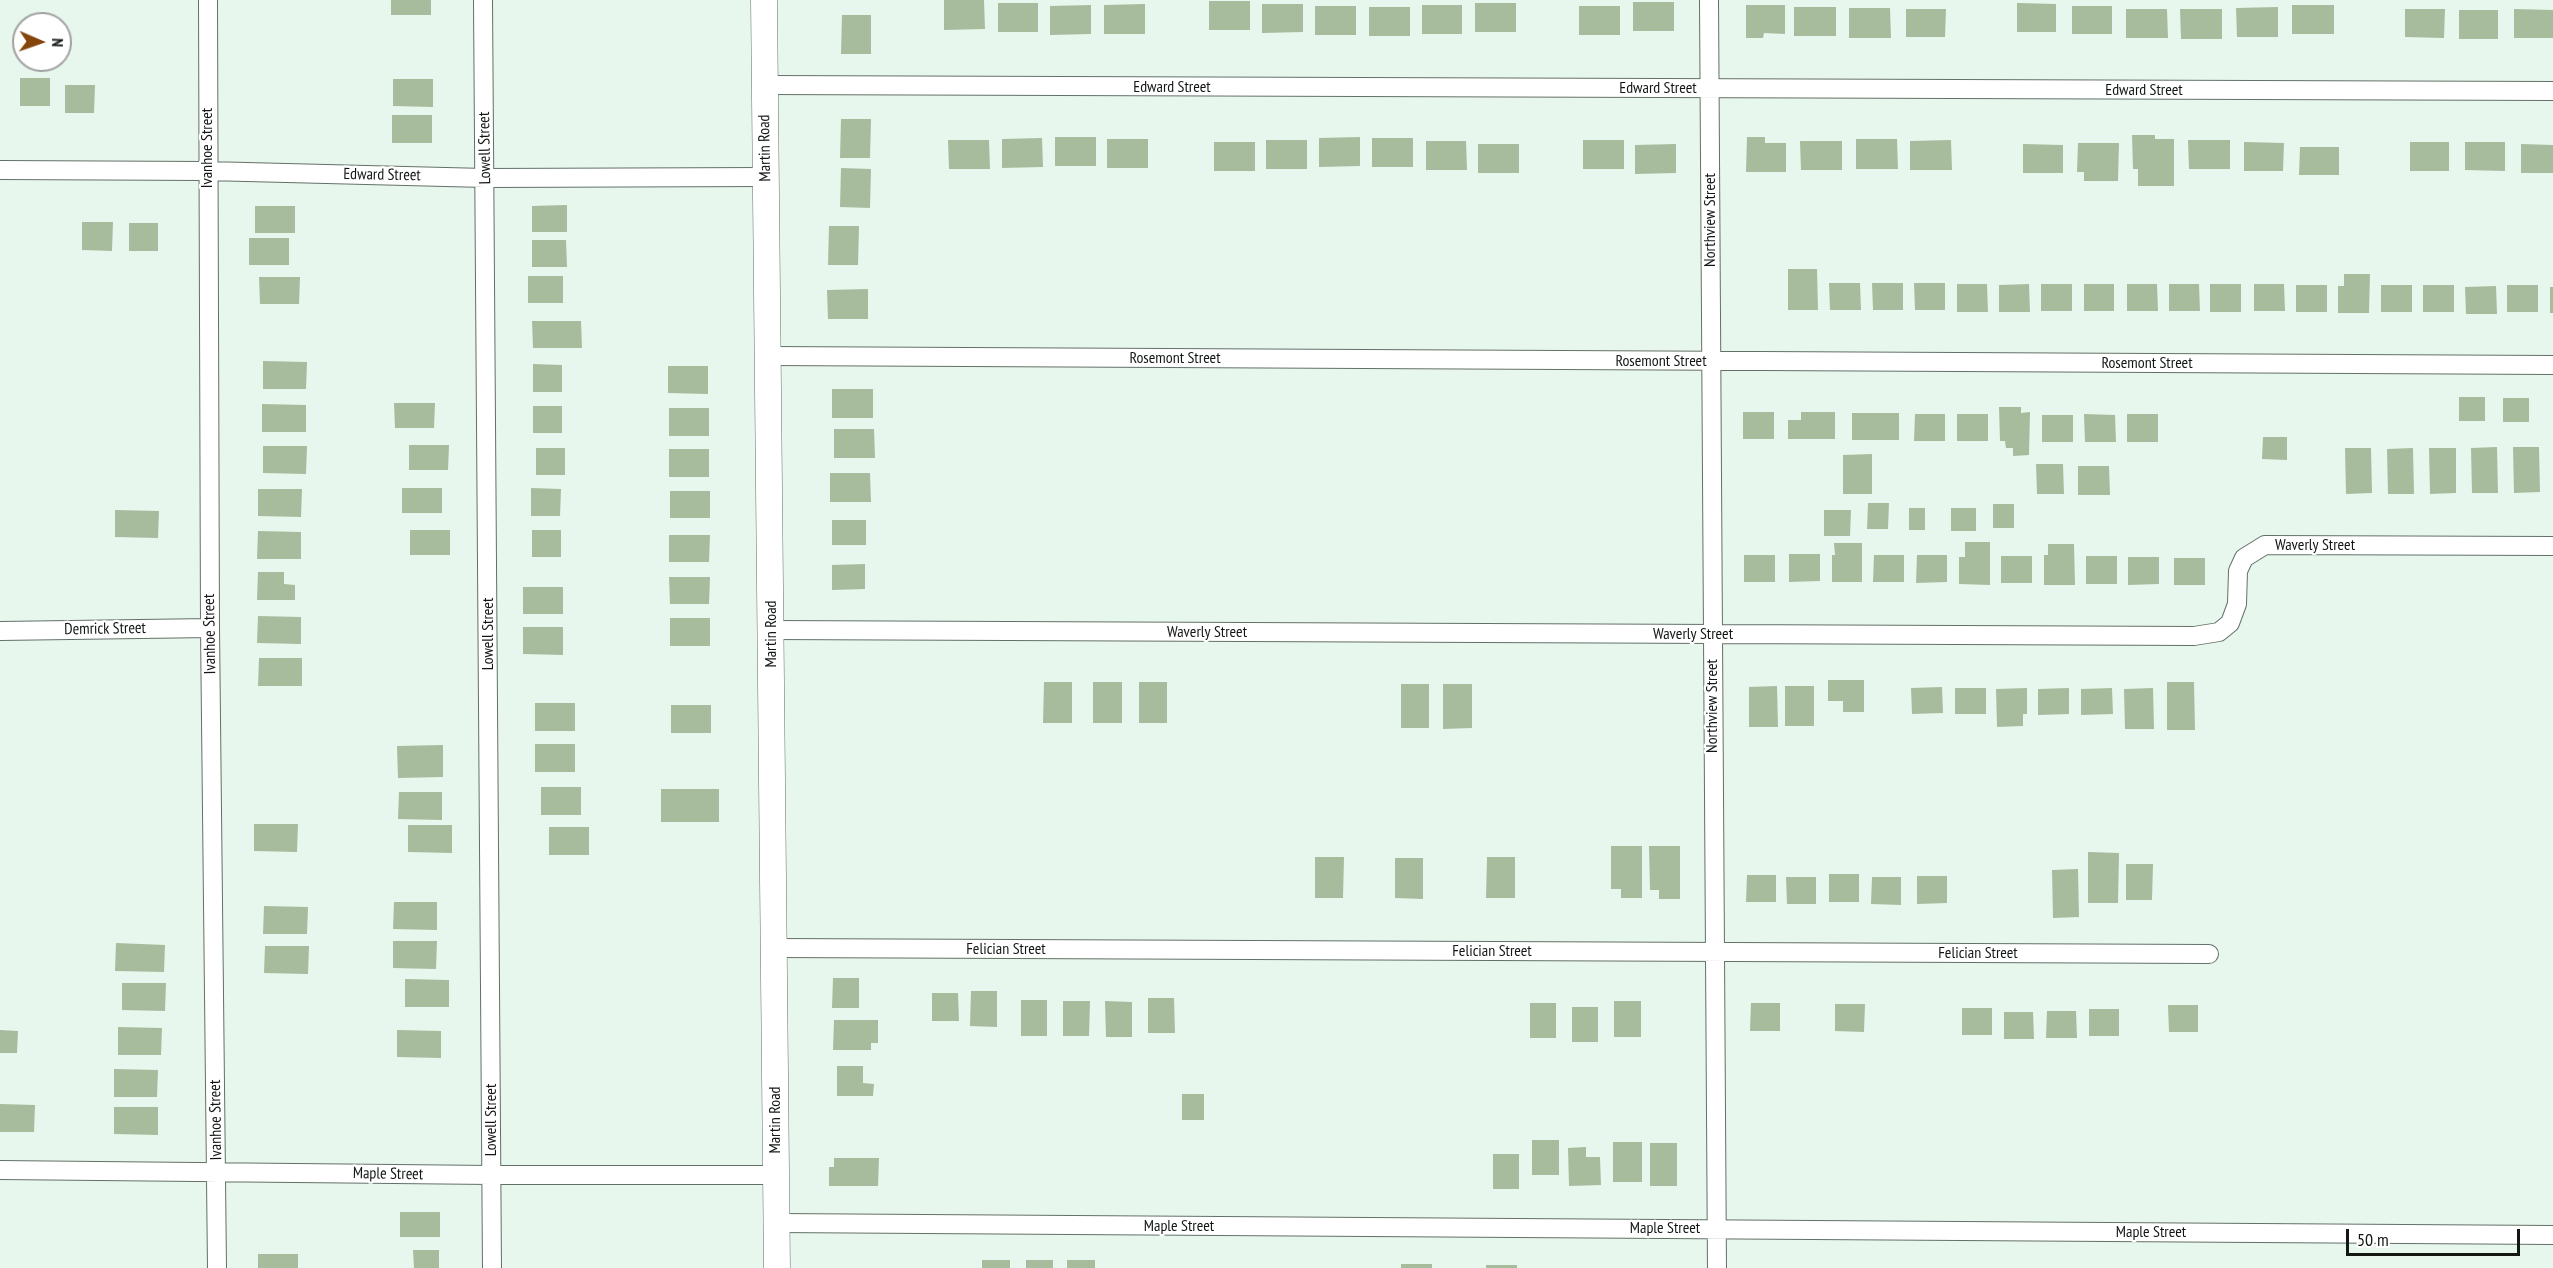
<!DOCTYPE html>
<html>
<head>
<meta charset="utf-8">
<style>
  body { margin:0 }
  #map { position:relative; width:2553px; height:1268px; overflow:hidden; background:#e8f7ed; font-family:"PT Sans Narrow",sans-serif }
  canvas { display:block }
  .north { position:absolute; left:12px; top:12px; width:60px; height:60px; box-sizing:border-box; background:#fff; border:2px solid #a0a2a1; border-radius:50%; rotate:92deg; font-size:16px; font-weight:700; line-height:24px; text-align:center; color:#121714 }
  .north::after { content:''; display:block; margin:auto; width:21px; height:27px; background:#84440a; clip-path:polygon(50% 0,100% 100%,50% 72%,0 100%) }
  .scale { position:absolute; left:2346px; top:1229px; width:174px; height:27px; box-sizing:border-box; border:3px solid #121714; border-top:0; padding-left:8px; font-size:18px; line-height:21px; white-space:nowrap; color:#121714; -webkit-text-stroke:4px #fff; paint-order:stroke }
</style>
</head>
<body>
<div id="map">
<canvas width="2553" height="1268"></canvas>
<div class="north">N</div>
<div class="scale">50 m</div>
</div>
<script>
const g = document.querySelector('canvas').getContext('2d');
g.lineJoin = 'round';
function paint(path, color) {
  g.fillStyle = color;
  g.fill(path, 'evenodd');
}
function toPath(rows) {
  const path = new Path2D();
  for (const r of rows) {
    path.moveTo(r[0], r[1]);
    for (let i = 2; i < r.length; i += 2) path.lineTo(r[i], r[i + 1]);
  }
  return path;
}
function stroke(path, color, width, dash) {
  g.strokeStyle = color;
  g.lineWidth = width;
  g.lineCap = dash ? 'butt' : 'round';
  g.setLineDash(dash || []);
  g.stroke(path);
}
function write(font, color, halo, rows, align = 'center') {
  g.font = font + ' "PT Sans Narrow",sans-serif';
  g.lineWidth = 4.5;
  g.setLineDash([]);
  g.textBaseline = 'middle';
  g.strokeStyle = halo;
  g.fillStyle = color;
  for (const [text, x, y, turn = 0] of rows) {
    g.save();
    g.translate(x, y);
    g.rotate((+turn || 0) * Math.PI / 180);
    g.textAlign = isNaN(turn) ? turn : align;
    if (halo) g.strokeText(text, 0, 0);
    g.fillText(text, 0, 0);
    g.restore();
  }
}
paint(toPath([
  [391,0,431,0,431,15,391,15],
  [944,0,984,0,985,29,944,30],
  [1209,1,1250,1,1250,30,1209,30],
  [1633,2,1674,2,1674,31,1633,31],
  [998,3,1038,3,1038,32,998,32],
  [1475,3,1516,3,1516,32,1475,32],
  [2017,3,2056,4,2056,32,2017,32],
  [1145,4,1145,34,1104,34,1104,5],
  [1262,4,1303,4,1303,32,1262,33],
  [1091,5,1091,34,1050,35,1050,6],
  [1422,5,1462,5,1462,34,1422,34],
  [1746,5,1785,5,1785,34,1764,33,1763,38,1746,38],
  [2292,5,2334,5,2334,34,2292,34],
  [1315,6,1356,6,1356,35,1315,35],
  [1579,6,1620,6,1620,35,1579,35],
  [2072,6,2112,6,2112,34,2072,34],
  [1369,7,1410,7,1410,36,1369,36],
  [1794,7,1836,7,1836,36,1794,36],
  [2278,7,2278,37,2237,37,2236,8],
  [1849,8,1890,8,1891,38,1849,38],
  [1906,9,1946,9,1945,37,1906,37],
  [2126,9,2167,9,2168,38,2126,38],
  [2180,9,2222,9,2222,39,2181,39],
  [2405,9,2445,9,2444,38,2405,37],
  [2514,9,2553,10,2553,38,2514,38],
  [2459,10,2498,10,2498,39,2459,39],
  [842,15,871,15,871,54,841,54],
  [20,78,50,78,50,106,20,106],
  [393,79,433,79,433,107,393,106],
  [65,85,95,85,94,113,65,113],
  [392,115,432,115,432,143,392,143],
  [841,119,871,119,870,158,840,158],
  [2132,135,2155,135,2155,139,2174,139,2174,186,2138,186,2138,169,2133,169],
  [1055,137,1096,137,1096,166,1055,166],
  [1360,137,1360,166,1319,167,1319,138],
  [1747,137,1765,137,1765,143,1786,143,1786,172,1746,172],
  [1042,138,1043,167,1002,168,1002,139],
  [1372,138,1413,138,1413,167,1372,167],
  [1107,139,1148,139,1148,168,1107,168],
  [1856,139,1897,139,1898,169,1856,169],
  [948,140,989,140,990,169,949,169],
  [1266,140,1307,140,1307,169,1266,169],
  [1583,140,1624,140,1624,169,1583,169],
  [1951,140,1952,170,1910,170,1910,141],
  [2188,140,2230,140,2230,169,2189,169],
  [1426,141,1466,141,1467,170,1426,170],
  [1800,141,1842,141,1842,170,1801,170],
  [1214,142,1255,142,1255,171,1214,171],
  [2244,142,2284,143,2283,171,2244,171],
  [2410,142,2449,142,2449,171,2410,171],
  [2465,142,2505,142,2505,171,2465,170],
  [2078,143,2119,143,2118,181,2084,181,2084,172,2077,172],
  [1478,144,1519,144,1519,173,1478,173],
  [1676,144,1676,173,1635,174,1635,145],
  [2023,144,2063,145,2063,173,2023,173],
  [2521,144,2553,145,2553,173,2521,173],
  [2300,147,2339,147,2339,175,2299,175],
  [841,168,871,169,870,208,840,207],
  [567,205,567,232,532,232,532,206],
  [255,206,295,206,295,233,255,233],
  [82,222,113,222,112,251,82,250],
  [129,223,158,223,158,251,129,251],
  [829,226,859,226,858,265,828,265],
  [249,238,289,238,289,265,249,265],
  [532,240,566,240,567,267,532,267],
  [1788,269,1817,269,1818,310,1788,310],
  [2344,274,2370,274,2369,313,2338,313,2338,286,2344,286],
  [528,276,563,276,563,303,528,303],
  [259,277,300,277,299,304,260,304],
  [1829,283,1860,283,1861,310,1830,310],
  [1872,283,1903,283,1903,310,1873,310],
  [1914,283,1945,283,1945,310,1915,310],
  [1957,284,1987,284,1988,312,1957,312],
  [2029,284,2030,312,1999,312,1999,285],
  [2041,284,2072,284,2072,311,2041,311],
  [2084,284,2114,284,2114,311,2084,311],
  [2127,284,2157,284,2158,311,2127,311],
  [2169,284,2199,284,2200,311,2169,311],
  [2210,284,2241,284,2241,312,2210,312],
  [2254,284,2284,284,2285,311,2254,311],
  [2296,285,2327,285,2327,312,2296,312],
  [2381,285,2412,285,2412,312,2381,312],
  [2423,285,2454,285,2454,312,2423,312],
  [2507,285,2538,285,2538,312,2507,312],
  [2496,286,2497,314,2466,314,2465,287],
  [2550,287,2553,287,2553,313,2550,313],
  [868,289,868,319,828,319,827,290],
  [532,321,581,321,582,348,533,348],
  [263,361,307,362,306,389,263,389],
  [533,364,562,365,562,392,533,392],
  [668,366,708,366,708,394,668,393],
  [832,389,873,389,873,418,832,418],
  [2459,397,2485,397,2485,421,2459,421],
  [2503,398,2529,398,2529,422,2503,422],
  [394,403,435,403,434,428,395,428],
  [262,404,306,405,306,432,262,432],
  [533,406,562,406,562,433,533,433],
  [1999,407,2021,407,2021,413,2030,412,2029,455,2013,456,2013,448,2006,448,2005,441,2000,441],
  [669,408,709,408,709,436,669,436],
  [1743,412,1774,412,1774,439,1743,439],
  [1801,412,1835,412,1835,439,1788,439,1788,420,1801,420],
  [1852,413,1899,413,1899,440,1852,440],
  [1915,414,1945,414,1945,441,1914,441],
  [1957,414,1988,414,1988,441,1957,441],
  [2084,414,2115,415,2116,442,2085,442],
  [2127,414,2158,414,2158,442,2127,442],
  [2042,415,2073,415,2073,442,2042,442],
  [834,429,874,429,875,458,834,458],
  [2263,437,2287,437,2287,460,2262,459],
  [409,445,449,445,448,470,409,470],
  [263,446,307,446,306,474,263,473],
  [2497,447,2498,493,2472,493,2471,448],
  [2513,447,2539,447,2540,492,2514,493],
  [536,448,565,448,565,475,536,475],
  [2345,448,2371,448,2372,493,2346,494],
  [2413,448,2414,494,2388,494,2387,449],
  [2429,448,2456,448,2456,493,2430,494],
  [669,449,709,449,709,477,669,477],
  [1872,454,1872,494,1843,494,1843,455],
  [2036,464,2063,464,2064,494,2037,494],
  [2078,466,2109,466,2110,495,2078,495],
  [830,473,870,473,871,502,830,502],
  [402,488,442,488,442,513,402,513],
  [531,488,561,489,560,516,531,516],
  [258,489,302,489,301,517,258,516],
  [670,491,710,491,710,518,670,518],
  [1868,503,1889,503,1888,529,1867,529],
  [1993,504,2014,504,2014,528,1993,528],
  [1909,508,1925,508,1925,530,1909,530],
  [1951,508,1976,508,1976,531,1951,531],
  [115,510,159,511,158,538,115,537],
  [1824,510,1851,510,1850,536,1824,536],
  [832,520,866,520,866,545,832,545],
  [410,530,450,530,450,555,410,555],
  [532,530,561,530,561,557,532,557],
  [258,531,301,532,301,559,257,559],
  [669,535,710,535,709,562,669,562],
  [1965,542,1990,542,1990,585,1959,584,1959,557,1965,557],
  [1834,543,1862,543,1862,582,1832,582,1832,555,1835,555],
  [2048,544,2074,544,2075,585,2044,585,2044,555,2048,555],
  [1789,554,1820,554,1820,581,1789,582],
  [1744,555,1775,555,1775,582,1744,582],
  [1874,555,1904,555,1904,582,1873,582],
  [1917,555,1947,555,1947,582,1916,583],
  [2001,556,2032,556,2032,583,2001,583],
  [2086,556,2117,556,2117,584,2086,584],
  [2128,557,2159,557,2159,584,2128,585],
  [2174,558,2205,558,2205,585,2174,585],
  [865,564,865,589,832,590,832,565],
  [258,572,284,572,284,584,295,585,295,600,257,600],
  [669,577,710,577,709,604,670,604],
  [523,587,563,587,563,614,523,614],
  [258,616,301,617,301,644,257,643],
  [670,618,710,618,710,646,670,646],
  [523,627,563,627,563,655,523,654],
  [259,658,302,658,302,686,258,686],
  [1828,680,1864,680,1864,712,1843,712,1843,701,1828,701],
  [1044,682,1072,682,1072,723,1043,723],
  [1093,682,1122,682,1122,723,1093,723],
  [1139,682,1167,682,1167,723,1139,723],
  [2167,682,2194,682,2195,730,2167,730],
  [1401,684,1429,684,1429,728,1401,728],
  [1443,684,1472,684,1472,728,1443,729],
  [1777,686,1778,727,1749,727,1749,687],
  [1785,686,1814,686,1814,726,1785,726],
  [1942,687,1943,713,1912,714,1911,688],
  [1955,688,1986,688,1986,714,1955,714],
  [2027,688,2027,714,2023,714,2023,726,1997,727,1996,689],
  [2069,688,2069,714,2038,715,2038,689],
  [2112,688,2113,714,2081,715,2081,689],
  [2153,688,2154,729,2125,729,2124,689],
  [535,703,575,703,575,731,535,731],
  [671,705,711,705,711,733,671,733],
  [535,744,575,744,575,772,535,772],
  [443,745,443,777,398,778,397,746],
  [541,787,581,787,581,815,541,815],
  [661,789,719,789,719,822,661,822],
  [399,792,442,792,442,820,398,819],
  [254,824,298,824,297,852,254,851],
  [408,825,452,825,452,853,408,852],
  [549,827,589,827,589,855,549,855],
  [1611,846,1642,846,1642,898,1621,898,1621,889,1611,889],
  [1649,846,1680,846,1680,899,1659,899,1659,890,1650,890],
  [2088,852,2119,853,2118,903,2088,903],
  [1315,857,1344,857,1343,898,1315,898],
  [1487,857,1515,857,1515,898,1486,898],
  [1395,858,1423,858,1423,899,1395,898],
  [2126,864,2153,864,2152,900,2126,900],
  [2078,869,2079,917,2053,918,2052,870],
  [1829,874,1859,874,1859,902,1829,902],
  [1747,875,1776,875,1776,902,1746,902],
  [1917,876,1947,876,1947,903,1917,904],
  [1786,877,1816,877,1816,904,1787,904],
  [1872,877,1901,877,1901,905,1871,904],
  [394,902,437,902,437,930,393,929],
  [264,906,308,907,307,934,263,934],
  [393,941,437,941,436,969,393,968],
  [116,943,165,945,164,972,115,971],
  [265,946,309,946,308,974,264,973],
  [833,978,859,978,859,1008,832,1008],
  [405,979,449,980,449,1007,405,1007],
  [122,983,166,983,165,1011,122,1010],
  [971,991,997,991,997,1027,970,1026],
  [932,993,958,993,959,1021,932,1021],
  [1148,998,1174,998,1175,1033,1148,1033],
  [1021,1000,1047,1000,1047,1036,1021,1036],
  [1063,1001,1090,1001,1089,1036,1063,1036],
  [1105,1001,1132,1002,1132,1037,1106,1037],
  [1614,1001,1641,1001,1641,1037,1614,1037],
  [1530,1003,1556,1003,1556,1038,1530,1038],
  [1751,1003,1780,1003,1780,1031,1750,1031],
  [1835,1004,1865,1004,1864,1032,1835,1031],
  [2168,1005,2198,1005,2198,1032,2169,1032],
  [1572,1007,1598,1007,1598,1042,1572,1042],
  [1962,1008,1992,1008,1992,1035,1962,1035],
  [2089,1009,2119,1009,2119,1036,2089,1036],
  [2047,1011,2076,1011,2077,1038,2046,1038],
  [2004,1012,2033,1012,2034,1039,2004,1039],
  [834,1020,878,1020,878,1043,871,1043,871,1050,833,1050],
  [118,1027,162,1028,161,1055,118,1055],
  [0,1030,18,1031,17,1053,0,1053],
  [397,1030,441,1031,441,1058,397,1057],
  [837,1066,863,1066,863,1083,874,1084,873,1096,837,1096],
  [114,1069,158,1070,157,1097,114,1097],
  [1182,1094,1204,1094,1204,1120,1182,1120],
  [0,1104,35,1105,34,1132,0,1132],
  [114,1107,158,1107,158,1135,114,1134],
  [1532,1140,1559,1140,1559,1175,1532,1175],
  [1613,1142,1642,1142,1642,1182,1613,1182],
  [1650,1143,1677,1143,1677,1186,1650,1186],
  [1586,1147,1586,1157,1600,1157,1601,1185,1569,1186,1568,1148],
  [1493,1154,1519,1154,1519,1189,1493,1189],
  [834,1158,879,1158,878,1186,829,1186,829,1167,834,1167],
  [400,1212,440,1212,440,1237,400,1237],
  [413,1250,439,1250,439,1268,414,1268],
  [258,1254,298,1254,298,1268,258,1268],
  [982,1260,1010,1260,1010,1268,982,1268],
  [1026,1260,1053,1260,1053,1268,1026,1268],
  [1067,1260,1095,1260,1095,1268,1067,1268],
  [1401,1264,1432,1264,1432,1268,1401,1268],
  [1486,1265,1517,1265,1517,1268,1486,1268]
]), '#a6bc9c');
const street = toPath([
  [208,0,210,628,217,1268],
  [483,0,492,1268],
  [1709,0,1717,1268],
  [764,85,2553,91],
  [0,170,207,171,485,178,765,177],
  [769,356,2553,365],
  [771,630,2194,636,2219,632,2230,623,2237,604,2238,571,2244,558,2265,545,2553,546],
  [0,631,210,628],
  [774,948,2209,954],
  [0,1170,492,1175,776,1175],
  [776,1223,2553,1235]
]);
const secondary = toPath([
  [764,0,777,1268]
]);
stroke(street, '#637067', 20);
stroke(secondary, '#637067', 27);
stroke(street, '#fff', 18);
stroke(secondary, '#fff', 26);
write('16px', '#121714', '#fff', [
  ["Edward Street",1172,87],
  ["Edward Street",1658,88],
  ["Edward Street",2144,90],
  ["Ivanhoe Street",207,148,-90],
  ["Lowell Street",485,148,-91],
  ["Martin Road",765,148,-91],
  ["Edward Street",382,175,1],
  ["Northview Street",1710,220,-90],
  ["Rosemont Street",1175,358],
  ["Rosemont Street",1661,361],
  ["Rosemont Street",2147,363],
  ["Waverly Street",2315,545],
  ["Demrick Street",105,629,-1],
  ["Waverly Street",1207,632],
  ["Ivanhoe Street",210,634,-91],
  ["Lowell Street",488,634,-90],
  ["Martin Road",771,634,-90],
  ["Waverly Street",1693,634],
  ["Northview Street",1712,706,-90],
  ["Felician Street",1006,949],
  ["Felician Street",1492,951],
  ["Felician Street",1978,953],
  ["Ivanhoe Street",216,1120,-91],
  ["Lowell Street",491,1120,-90],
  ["Martin Road",775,1120,-90],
  ["Maple Street",388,1174,1],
  ["Maple Street",1179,1226],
  ["Maple Street",1665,1228],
  ["Maple Street",2151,1232]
]);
</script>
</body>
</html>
